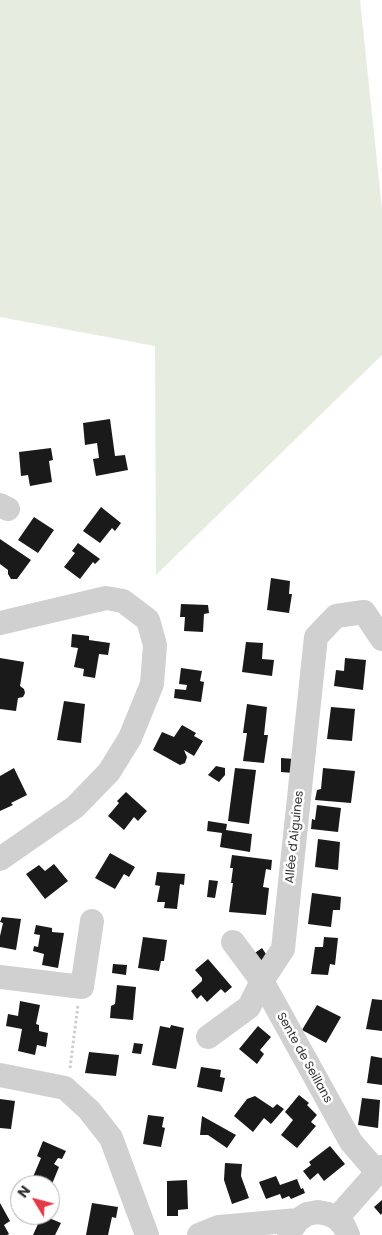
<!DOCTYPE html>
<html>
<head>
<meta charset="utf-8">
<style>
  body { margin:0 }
  #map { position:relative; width:382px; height:1235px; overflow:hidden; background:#fff; font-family:Poppins,sans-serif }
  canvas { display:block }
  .north { position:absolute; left:10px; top:1175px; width:50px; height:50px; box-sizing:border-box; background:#fff; border:1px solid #adadad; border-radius:50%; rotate:307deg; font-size:14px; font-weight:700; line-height:20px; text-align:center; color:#333 }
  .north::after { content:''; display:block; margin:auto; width:18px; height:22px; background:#e63946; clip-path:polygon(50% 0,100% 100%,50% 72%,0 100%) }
</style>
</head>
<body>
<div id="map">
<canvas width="382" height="1235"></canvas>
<div class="north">N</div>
</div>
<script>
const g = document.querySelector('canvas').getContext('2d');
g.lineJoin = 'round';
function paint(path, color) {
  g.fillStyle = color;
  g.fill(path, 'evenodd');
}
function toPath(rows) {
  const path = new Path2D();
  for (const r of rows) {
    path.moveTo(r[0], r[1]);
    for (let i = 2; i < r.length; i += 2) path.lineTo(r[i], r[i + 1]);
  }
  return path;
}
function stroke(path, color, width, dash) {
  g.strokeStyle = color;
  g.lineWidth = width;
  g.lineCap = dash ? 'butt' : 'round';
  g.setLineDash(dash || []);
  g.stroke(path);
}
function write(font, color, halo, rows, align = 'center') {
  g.font = font + ' Poppins,sans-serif';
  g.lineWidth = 5;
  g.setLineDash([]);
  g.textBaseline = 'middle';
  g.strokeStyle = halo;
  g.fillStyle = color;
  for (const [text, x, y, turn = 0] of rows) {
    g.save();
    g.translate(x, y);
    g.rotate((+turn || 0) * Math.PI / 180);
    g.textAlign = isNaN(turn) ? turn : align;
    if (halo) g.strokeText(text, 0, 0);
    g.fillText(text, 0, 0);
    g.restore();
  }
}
paint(toPath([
  [0,0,360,0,382,209,382,355,156,575,155,346,0,317]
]), '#e6ecdf');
paint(toPath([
  [110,419,115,456,125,455,128,470,96,476,93,459,99,458,97,443,85,445,83,423],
  [51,448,53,460,49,461,52,482,30,486,28,475,21,476,19,452],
  [101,507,121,523,115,531,112,528,100,543,83,531],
  [34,517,54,530,38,553,18,540],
  [0,539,31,560,17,579,11,579,8,574,8,570,0,564],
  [78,543,100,559,95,564,93,562,80,579,64,567,75,553,72,551],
  [271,578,290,581,289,594,292,594,289,613,267,610],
  [181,604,208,605,209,613,204,614,203,632,184,631,185,617,180,617],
  [72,634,89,636,89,640,110,643,108,655,99,654,95,678,83,676,84,669,74,667,78,648,71,647],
  [246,642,263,643,262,659,274,660,272,676,242,672],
  [0,658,24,662,20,686,24,689,25,693,23,697,18,698,16,711,0,709],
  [345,658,366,660,363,690,334,686,336,670,344,671],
  [181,668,202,671,200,681,204,682,201,702,174,698,175,689,186,690,187,685,179,684],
  [64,701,85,704,81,743,57,740],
  [247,704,267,707,264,735,268,735,264,763,243,761,247,733,243,733],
  [331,707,355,709,352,741,327,739],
  [182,725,196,733,194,736,203,741,194,756,184,750,187,757,185,763,180,765,153,750,162,732,174,737],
  [281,758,294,759,293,773,281,772],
  [216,766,225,768,225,775,219,782,208,775],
  [14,768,27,795,11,803,13,805,0,811,0,776],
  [235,768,256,770,249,824,228,821],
  [323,768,355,771,351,803,315,800,317,790,321,789],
  [126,792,147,811,138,821,134,817,124,830,108,816,119,803,117,801],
  [317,805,341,808,338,832,311,829,312,819,315,820],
  [208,821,227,824,226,830,252,834,250,852,220,847,222,833,207,831],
  [318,839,340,842,338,870,315,867],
  [110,853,135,867,129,877,124,874,115,889,95,878],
  [232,855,272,860,271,870,266,869,263,887,269,888,266,915,229,912,233,883,231,883,233,868,230,868],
  [54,864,68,881,45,899,26,874,39,865,45,871],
  [157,872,185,874,184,885,180,884,177,909,164,908,165,902,157,902,160,886,155,885],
  [209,880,218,881,215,898,207,897],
  [312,893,341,897,340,910,333,910,331,927,308,924],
  [2,917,21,919,16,950,0,947,0,936,3,923,0,922],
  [36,925,52,928,52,932,64,933,58,968,42,965,44,954,33,951,34,946,38,947,40,935,34,934],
  [143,937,167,940,164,961,161,961,159,971,138,968],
  [324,937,338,938,335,965,330,964,328,975,311,974,315,947,323,947],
  [262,948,268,957,255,966,249,957],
  [208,959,232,987,225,993,221,989,207,1002,201,995,197,999,191,991,202,981,202,978,195,970],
  [113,964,127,965,126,975,112,973],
  [117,985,136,987,133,1020,110,1018,111,1006,115,1004],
  [372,999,382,1000,382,1031,366,1029],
  [20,1001,40,1005,36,1024,39,1025,39,1031,48,1033,46,1047,37,1045,35,1055,18,1051,22,1029,6,1026,8,1014,18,1016],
  [317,1005,341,1017,326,1043,302,1030],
  [171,1025,184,1028,176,1069,152,1065,160,1026,170,1028],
  [258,1026,271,1037,260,1050,264,1054,257,1064,239,1049],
  [134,1043,143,1044,141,1054,132,1053],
  [89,1052,119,1055,116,1076,85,1073],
  [371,1056,382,1058,382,1085,367,1083],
  [201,1067,221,1070,220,1077,225,1078,222,1092,197,1087],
  [299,1095,309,1103,307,1105,317,1115,311,1122,316,1126,297,1148,281,1135,293,1120,285,1112],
  [255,1096,273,1108,277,1104,284,1109,271,1124,264,1118,253,1132,234,1116,247,1099],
  [362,1098,380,1100,378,1128,358,1125],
  [0,1099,15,1101,11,1129,0,1128],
  [148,1115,164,1117,162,1127,165,1128,161,1147,143,1144],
  [202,1116,236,1135,227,1148,208,1135,200,1135],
  [43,1141,66,1151,62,1159,58,1158,54,1164,59,1167,52,1184,33,1177,41,1158,37,1156],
  [330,1146,345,1164,324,1181,318,1173,310,1180,303,1171,311,1165,309,1162],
  [225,1163,242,1164,241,1176,249,1198,232,1204,224,1180],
  [276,1176,280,1185,297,1179,301,1189,303,1188,305,1193,291,1199,289,1196,282,1199,280,1194,266,1199,259,1182],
  [187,1180,188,1209,178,1210,178,1216,167,1216,167,1181],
  [382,1200,382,1213,381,1215,374,1207],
  [0,1203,10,1221,4,1225,9,1234,7,1235,0,1235],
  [92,1203,118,1207,116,1218,112,1217,108,1235,86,1235],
  [42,1215,61,1223,55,1235,33,1235]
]), '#1a1a1a');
stroke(toPath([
  [70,1068,78,1005]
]), '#cdcdcd', 3, [2.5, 2.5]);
stroke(toPath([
  [0,505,8,509],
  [0,623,106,598,123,601,148,620,155,645,152,684,130,738,109,772,75,807,0,859],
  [233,942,262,981,351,1142,377,1172],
  [0,977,82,987,92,921],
  [208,1037,249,1007,262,981,283,949,316,637,336,616,364,612,382,639],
  [0,1075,65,1088,89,1110,111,1138,147,1235],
  [337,1218,382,1167],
  [289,1233,298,1220,307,1214,318,1212,328,1214,337,1218,344,1226,348,1235],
  [199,1235,219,1227,298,1220]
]), '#d0d0d0', 24);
write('12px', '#333', '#fff', [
  ["Allée d'Aiguines",295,837,-84],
  ["Sente de Seillans",304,1058,61]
]);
</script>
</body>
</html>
